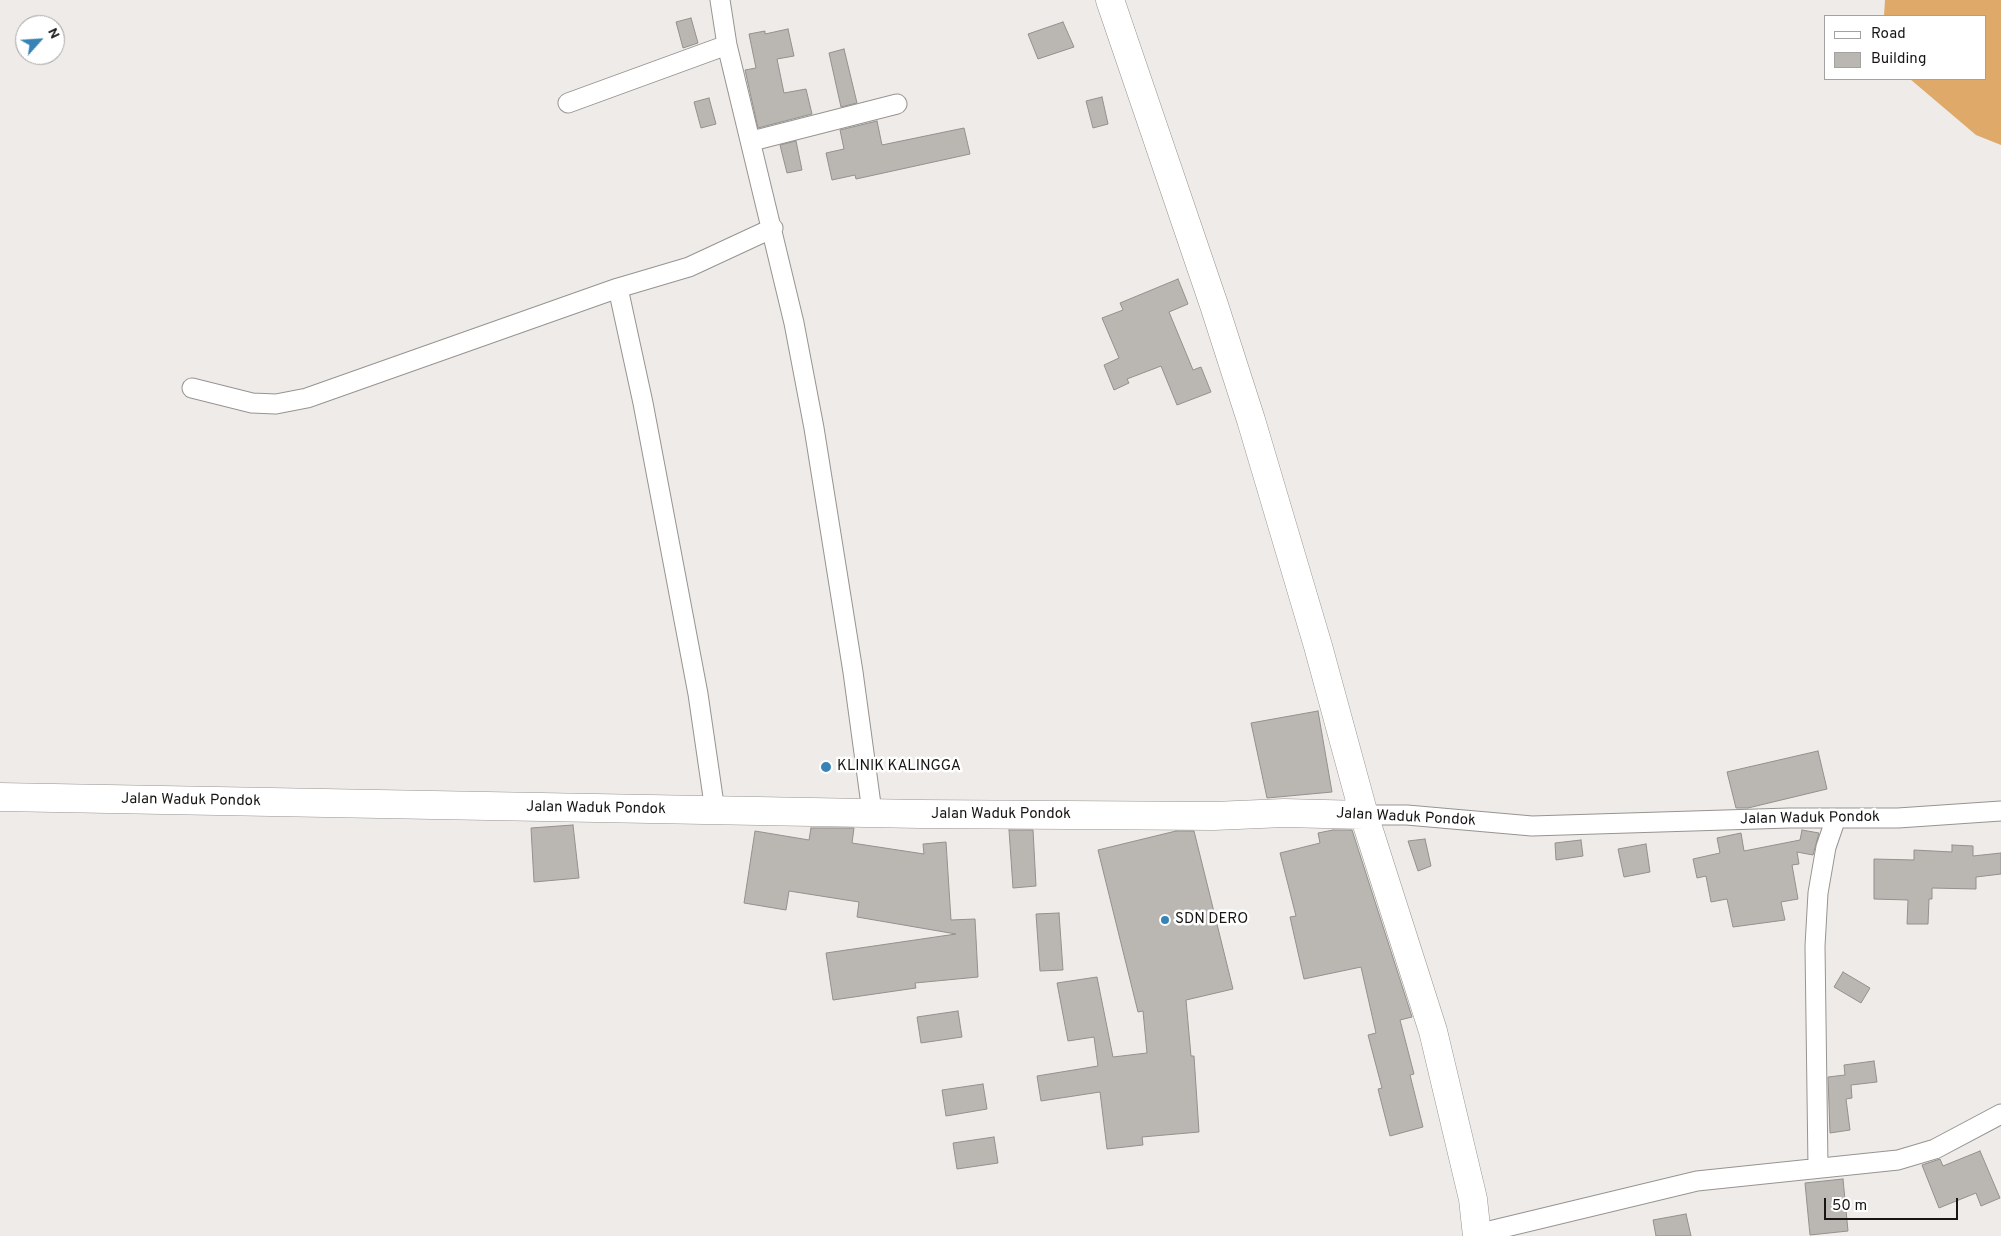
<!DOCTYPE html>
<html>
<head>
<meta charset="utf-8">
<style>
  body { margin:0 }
  #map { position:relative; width:2001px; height:1236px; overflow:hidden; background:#eeebe8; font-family:Overpass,sans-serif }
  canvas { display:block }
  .legend { position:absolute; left:1824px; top:15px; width:162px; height:65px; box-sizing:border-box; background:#fff; border:1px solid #a2a2a1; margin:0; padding:6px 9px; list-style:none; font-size:15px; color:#171615 }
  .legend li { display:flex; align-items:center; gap:10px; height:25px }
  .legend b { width:25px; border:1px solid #a2a2a1 }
  .north { position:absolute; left:15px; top:15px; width:50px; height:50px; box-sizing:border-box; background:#fff; border:1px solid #a2a2a1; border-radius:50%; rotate:64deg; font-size:14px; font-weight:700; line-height:20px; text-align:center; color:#171615 }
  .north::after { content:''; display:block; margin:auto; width:18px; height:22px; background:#3883b6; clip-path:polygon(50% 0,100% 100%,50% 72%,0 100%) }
  .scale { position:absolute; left:1824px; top:1198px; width:134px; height:22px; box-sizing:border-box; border:2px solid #171615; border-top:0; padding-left:6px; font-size:15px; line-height:18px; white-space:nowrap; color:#171615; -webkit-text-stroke:4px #fff; paint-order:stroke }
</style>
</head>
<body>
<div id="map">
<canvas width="2001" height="1236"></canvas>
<ul class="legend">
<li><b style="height:6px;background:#fff"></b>Road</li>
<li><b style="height:14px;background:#bab7b3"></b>Building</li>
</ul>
<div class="north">N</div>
<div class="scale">50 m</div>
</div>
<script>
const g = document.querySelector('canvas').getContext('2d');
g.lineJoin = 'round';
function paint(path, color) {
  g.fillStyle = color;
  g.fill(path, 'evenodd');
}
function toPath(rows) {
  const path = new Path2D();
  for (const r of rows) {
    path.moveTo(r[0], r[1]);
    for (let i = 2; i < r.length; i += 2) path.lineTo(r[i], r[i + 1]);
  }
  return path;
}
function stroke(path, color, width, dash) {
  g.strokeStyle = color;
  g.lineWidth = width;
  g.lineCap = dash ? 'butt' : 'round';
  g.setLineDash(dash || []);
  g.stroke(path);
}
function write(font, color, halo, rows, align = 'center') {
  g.font = font + ' Overpass,sans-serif';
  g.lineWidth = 5;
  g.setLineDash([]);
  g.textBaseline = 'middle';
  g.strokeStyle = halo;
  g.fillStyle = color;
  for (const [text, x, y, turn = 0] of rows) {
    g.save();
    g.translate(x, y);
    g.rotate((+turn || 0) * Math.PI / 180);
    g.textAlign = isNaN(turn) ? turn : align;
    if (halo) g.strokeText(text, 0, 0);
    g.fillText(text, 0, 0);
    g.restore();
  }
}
paint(toPath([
  [1885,0,2001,0,2001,145,1976,135,1910,79,1985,79,1985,16,1884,16]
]), '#dfa969');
const building = toPath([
  [691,18,698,43,683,48,676,22,691,18],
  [1063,22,1074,47,1038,59,1028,34,1063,22],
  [788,29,794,56,777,59,784,93,806,89,812,114,758,128,745,70,756,68,749,34,765,31,765,34,788,29],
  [844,49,857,103,841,107,829,53,844,49],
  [1102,97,1108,124,1093,128,1086,101,1102,97],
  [709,98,716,124,701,128,694,102,709,98],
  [877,121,882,145,964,128,970,154,856,179,855,175,832,180,826,153,844,149,840,130,877,121],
  [796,141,802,170,787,173,780,145,796,141],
  [1178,279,1188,304,1169,312,1193,370,1201,367,1211,392,1177,405,1161,366,1127,379,1129,383,1114,390,1104,365,1119,358,1102,318,1123,310,1120,303,1178,279],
  [1318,711,1332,792,1267,798,1251,723,1318,711],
  [1818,751,1827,789,1748,808,1736,808,1727,772,1818,751],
  [573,825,579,878,534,882,531,828,573,825],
  [811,828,854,828,852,843,924,854,923,844,946,842,951,920,975,919,978,977,915,983,916,988,833,1000,826,953,956,934,857,917,859,902,789,891,786,910,744,903,755,831,809,840,811,828],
  [1009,830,1033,830,1036,886,1013,888,1009,830],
  [1333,830,1352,830,1412,1017,1400,1020,1414,1074,1410,1075,1423,1127,1390,1136,1378,1089,1382,1088,1368,1035,1376,1033,1361,967,1304,979,1290,917,1296,916,1280,853,1320,843,1318,833,1333,830],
  [1802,830,1819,833,1813,855,1797,852,1799,864,1792,865,1798,899,1781,902,1785,920,1733,927,1727,899,1711,902,1706,876,1697,878,1693,859,1720,853,1717,838,1741,833,1744,851,1800,840,1802,830],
  [1176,831,1194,831,1233,989,1186,1000,1191,1056,1194,1056,1199,1132,1142,1137,1143,1145,1107,1149,1100,1092,1041,1101,1037,1076,1098,1066,1094,1037,1068,1041,1057,983,1097,977,1113,1057,1147,1053,1143,1011,1138,1012,1098,850,1176,831],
  [1425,839,1431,866,1418,871,1408,841,1425,839],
  [1581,840,1583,856,1556,860,1555,843,1581,840],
  [1646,844,1650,872,1624,877,1618,849,1646,844],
  [1952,845,1973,846,1973,856,2001,853,2001,874,1976,877,1976,889,1932,888,1932,899,1929,899,1928,924,1907,924,1908,900,1874,899,1874,859,1914,860,1914,850,1952,852,1952,845],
  [1059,913,1063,970,1040,971,1036,914,1059,913],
  [1843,972,1870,988,1861,1003,1834,987,1843,972],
  [958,1011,962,1037,921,1043,917,1017,958,1011],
  [1874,1061,1877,1082,1851,1085,1852,1098,1846,1099,1850,1130,1830,1133,1828,1077,1845,1075,1844,1065,1874,1061],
  [983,1084,987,1109,946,1116,942,1090,983,1084],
  [994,1137,998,1163,957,1169,953,1143,994,1137],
  [1980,1151,2000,1198,1981,1206,1976,1193,1939,1208,1922,1165,1940,1159,1943,1166,1980,1151],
  [1843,1179,1848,1231,1810,1235,1805,1183,1843,1179],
  [1686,1214,1691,1236,1656,1236,1653,1220,1686,1214]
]);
paint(building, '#bab7b3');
stroke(building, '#93908d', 1);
const street = toPath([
  [720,0,727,45,794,323,814,428,853,672,872,812],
  [568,103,727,45],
  [752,141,897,104],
  [618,288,643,403,698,694,715,811],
  [192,388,252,403,276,404,307,398,618,288,689,267,773,228],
  [1364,815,1407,815,1532,826,1789,818,1898,818,2001,811],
  [1818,1167,1815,946,1818,893,1826,847,1836,818],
  [1477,1234,1697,1181,1898,1160,1935,1149,2001,1114]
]);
const secondary = toPath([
  [1110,0,1214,305,1251,420,1318,646,1364,815,1433,1031,1473,1199,1477,1236],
  [0,797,920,814,1214,816,1284,813,1364,815]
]);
stroke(street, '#979490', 21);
stroke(secondary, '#979490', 29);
stroke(street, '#fff', 19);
stroke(secondary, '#fff', 28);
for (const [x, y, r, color] of [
  [826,767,6,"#3883b6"],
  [1165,920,5,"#3883b6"]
]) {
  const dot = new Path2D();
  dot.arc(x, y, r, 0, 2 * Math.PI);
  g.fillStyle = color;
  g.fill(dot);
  stroke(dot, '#fff', 2);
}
write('15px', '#171615', '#fff', [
  ["KLINIK KALINGGA",837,767],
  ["SDN DERO",1175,920]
], 'left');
write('15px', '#171615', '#fff', [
  ["Jalan Waduk Pondok",191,801,1],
  ["Jalan Waduk Pondok",596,809,1],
  ["Jalan Waduk Pondok",1001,815],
  ["Jalan Waduk Pondok",1406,818,3],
  ["Jalan Waduk Pondok",1810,819,-1]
]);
</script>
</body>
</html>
